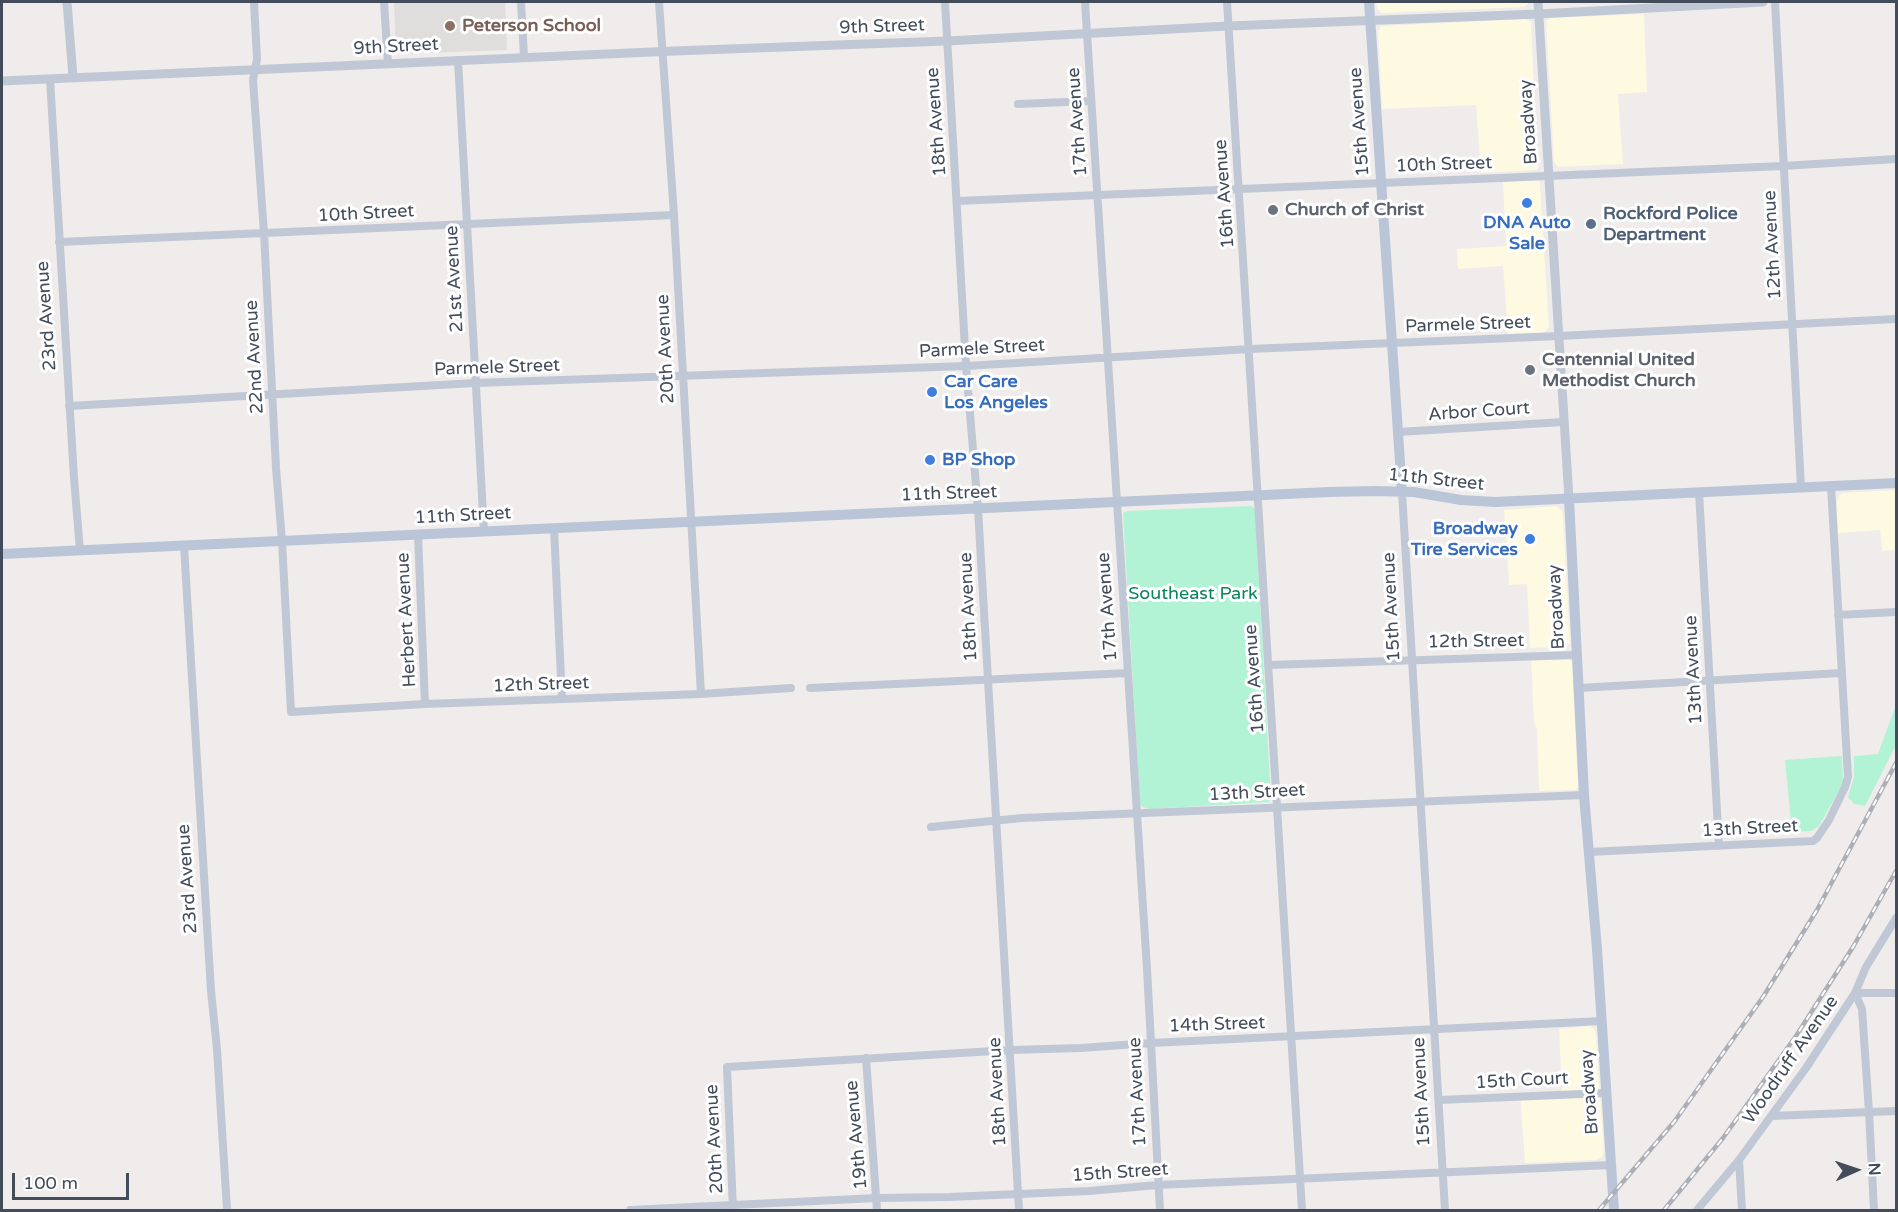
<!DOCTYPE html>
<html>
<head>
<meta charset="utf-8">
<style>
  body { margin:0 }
  #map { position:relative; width:1898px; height:1212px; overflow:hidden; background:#efeceb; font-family:"Varela Round",sans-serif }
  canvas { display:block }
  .frame { position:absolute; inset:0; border:3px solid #424c5b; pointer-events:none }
  .north { position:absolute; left:1826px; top:1140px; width:60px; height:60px; -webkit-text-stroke:4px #fff; paint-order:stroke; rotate:87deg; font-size:16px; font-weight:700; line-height:24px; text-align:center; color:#424c5b }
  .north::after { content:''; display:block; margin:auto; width:21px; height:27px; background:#424c5b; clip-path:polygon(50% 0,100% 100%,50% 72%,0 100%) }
  .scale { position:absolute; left:12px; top:1173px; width:117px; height:27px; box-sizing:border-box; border:3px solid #424c5b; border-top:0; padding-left:8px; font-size:18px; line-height:21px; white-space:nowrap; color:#424c5b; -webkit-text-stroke:4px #fff; paint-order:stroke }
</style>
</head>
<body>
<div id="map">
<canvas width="1898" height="1212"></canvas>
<div class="frame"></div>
<div class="north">N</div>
<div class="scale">100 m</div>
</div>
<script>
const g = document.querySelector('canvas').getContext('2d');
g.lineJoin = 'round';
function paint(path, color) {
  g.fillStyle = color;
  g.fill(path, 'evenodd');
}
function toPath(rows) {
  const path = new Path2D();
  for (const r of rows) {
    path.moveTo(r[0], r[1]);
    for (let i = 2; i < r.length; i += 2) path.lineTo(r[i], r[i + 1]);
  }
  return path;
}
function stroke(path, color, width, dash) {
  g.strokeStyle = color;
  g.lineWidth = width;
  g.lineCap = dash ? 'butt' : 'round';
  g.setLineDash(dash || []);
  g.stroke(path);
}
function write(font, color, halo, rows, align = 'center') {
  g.font = font + ' "Varela Round",sans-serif';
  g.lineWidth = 6;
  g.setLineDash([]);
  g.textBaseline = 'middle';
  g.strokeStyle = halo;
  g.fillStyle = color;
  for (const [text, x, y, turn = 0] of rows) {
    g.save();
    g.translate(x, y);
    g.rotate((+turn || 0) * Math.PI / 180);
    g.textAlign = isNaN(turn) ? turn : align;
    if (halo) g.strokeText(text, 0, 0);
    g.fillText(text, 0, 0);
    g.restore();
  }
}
paint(toPath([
  [1376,2,1528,2,1528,4,1524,7,1382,13,1377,9],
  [1644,14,1647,92,1618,94,1623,164,1558,167,1554,162,1546,21,1550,18],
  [1525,19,1531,22,1531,26,1538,169,1536,170,1481,173,1476,105,1382,109,1378,32,1381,26],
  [1535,180,1540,182,1540,186,1549,327,1545,332,1508,334,1503,266,1458,269,1457,249,1506,246,1503,182],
  [1896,490,1896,550,1882,551,1880,530,1838,533,1837,501,1839,496,1842,493],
  [1555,506,1562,510,1563,515,1570,644,1562,647,1530,648,1527,584,1509,585,1504,510],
  [1531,658,1569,658,1572,663,1578,787,1576,790,1539,791,1537,729,1534,722],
  [1590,1026,1595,1030,1596,1035,1604,1152,1602,1157,1595,1160,1525,1163,1520,1094,1562,1091,1559,1029]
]), '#fef9e1');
paint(toPath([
  [394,2,505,2,507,50,396,54]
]), '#e0dddd');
paint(toPath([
  [1251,506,1255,509,1271,800,1269,802,1149,809,1143,807,1140,804,1123,513,1127,511],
  [1896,705,1896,745,1865,806,1854,804,1848,797,1854,777,1854,756,1878,754],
  [1842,756,1843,783,1819,826,1811,831,1792,832,1785,760]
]), '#b3f3d5');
stroke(toPath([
  [254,2,257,59,253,80,264,233,276,468,282,541,291,712,425,704,701,694,791,688],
  [384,2,388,64],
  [521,2,524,57],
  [659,2,674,215,701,694],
  [945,2,966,366,978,509,1019,1210],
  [1085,2,1147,969,1160,1210],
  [1227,2,1302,1210],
  [1775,2,1801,487],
  [458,60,484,532],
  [50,79,74,478,80,551],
  [1018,104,1091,101],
  [957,201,1783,166,1896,159],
  [59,242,674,215],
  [69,406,475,383,966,366,1250,349,1559,336,1896,319],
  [1398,432,1563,422],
  [1402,492,1445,1210],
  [1699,492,1719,846],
  [554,528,562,699],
  [418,535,425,704],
  [184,546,211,991,217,1049,227,1210],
  [1838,615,1896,612],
  [1269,665,1576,655],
  [810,688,1128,673],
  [1579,688,1841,673],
  [931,827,1022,818,1584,795],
  [1589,852,1813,841,1817,838,1829,820,1845,787,1848,777,1831,486],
  [866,1058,877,1210],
  [1439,1100,1606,1093],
  [1771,1116,1896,1111],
  [1739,1160,1742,1210],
  [630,1210,877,1198,949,1197,1089,1191,1158,1185,1611,1165],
  [733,1210,727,1067,1011,1050,1081,1048,1151,1043,1602,1021],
  [1697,1210,1739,1160,1806,1068,1855,993,1866,967,1896,918],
  [1874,1210,1869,1112,1862,1009,1855,993,1896,993]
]), '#c0c8d5', 8);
stroke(toPath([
  [67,2,73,77],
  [1538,2,1569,499],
  [2,81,674,51,947,41,1228,26,1538,14,1763,2]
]), '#c0c8d5', 9);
stroke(toPath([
  [1369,2,1402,492],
  [1569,499,1584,795,1597,949,1614,1210],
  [2,554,1329,492,1376,491,1414,492,1461,500,1495,502,1896,483]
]), '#bbc5d8', 10);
const rail = toPath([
  [1599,1210,1674,1122,1763,997,1817,910,1896,763],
  [1664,1210,1723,1138,1796,1036,1853,947,1896,871]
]);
stroke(rail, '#adafb7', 4.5);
stroke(rail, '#fff', 2, [7]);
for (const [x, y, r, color] of [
  [450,26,6,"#8d6e63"],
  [1527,203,6,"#3f7fe0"],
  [1273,210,6,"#6b7280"],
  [1591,224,6,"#5c6f8a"],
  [1530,370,6,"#6b7280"],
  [932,392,6,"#3f7fe0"],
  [930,460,6,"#3f7fe0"],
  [1530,539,6,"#3f7fe0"]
]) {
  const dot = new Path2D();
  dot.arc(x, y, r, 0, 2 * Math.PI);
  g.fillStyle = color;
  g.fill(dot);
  stroke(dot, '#fff', 2);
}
write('bold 18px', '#785e54', '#fff', [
  ["Peterson School",462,26]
], 'left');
write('18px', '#424c5b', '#fff', [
  ["9th Street",882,27,-2],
  ["9th Street",396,47,-3],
  ["18th Avenue",937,122,-94],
  ["17th Avenue",1078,122,-94],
  ["15th Avenue",1360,122,-94],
  ["Broadway",1529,122,-94],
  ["10th Street",1444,165,-2],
  ["16th Avenue",1225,194,-94],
  ["10th Street",366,214,-3],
  ["12th Avenue",1773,245,-93],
  ["21st Avenue",455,279,-93],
  ["23rd Avenue",47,316,-94],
  ["Parmele Street",1468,325,-2],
  ["20th Avenue",666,349,-93],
  ["Parmele Street",982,349,-3],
  ["22nd Avenue",255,357,-93],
  ["Parmele Street",497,368,-2],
  ["Arbor Court",1479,412,-4],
  ["11th Street",1436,480,6],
  ["11th Street",949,494,-2],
  ["11th Street",463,516,-3],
  ["18th Avenue",969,607,-93],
  ["17th Avenue",1108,607,-94],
  ["15th Avenue",1392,607,-93],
  ["Broadway",1557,607,-93],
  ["Herbert Avenue",407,620,-93],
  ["12th Street",1476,642,-1],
  ["13th Avenue",1694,670,-93],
  ["16th Avenue",1255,679,-94],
  ["12th Street",541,685,-2],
  ["13th Street",1257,793,-3],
  ["13th Street",1750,829,-3],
  ["23rd Avenue",188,879,-94],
  ["14th Street",1217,1025,-2],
  ["Woodruff Avenue",1791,1060,-55],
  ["15th Court",1522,1081,-3],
  ["18th Avenue",998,1092,-93],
  ["17th Avenue",1138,1092,-93],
  ["15th Avenue",1422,1092,-93],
  ["Broadway",1590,1092,-94],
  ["19th Avenue",857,1135,-95],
  ["20th Avenue",715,1139,-93],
  ["15th Street",1120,1173,-4]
]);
write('bold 18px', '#5b616d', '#fff', [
  ["Church of Christ",1285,210],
  ["Centennial United",1542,360],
  ["Methodist Church",1542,381]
], 'left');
write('bold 18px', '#4e5e75', '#fff', [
  ["Rockford Police",1603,214],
  ["Department",1603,235]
], 'left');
write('bold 18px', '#366cbe', '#fff', [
  ["DNA Auto",1527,223,"center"],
  ["Sale",1527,244,"center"],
  ["Car Care",944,382],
  ["Los Angeles",944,403],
  ["BP Shop",942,460],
  ["Broadway",1518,529,"right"],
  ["Tire Services",1518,550,"right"]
], 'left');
write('18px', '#0c8459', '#fff', [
  ["Southeast Park",1193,594]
]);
</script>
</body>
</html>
